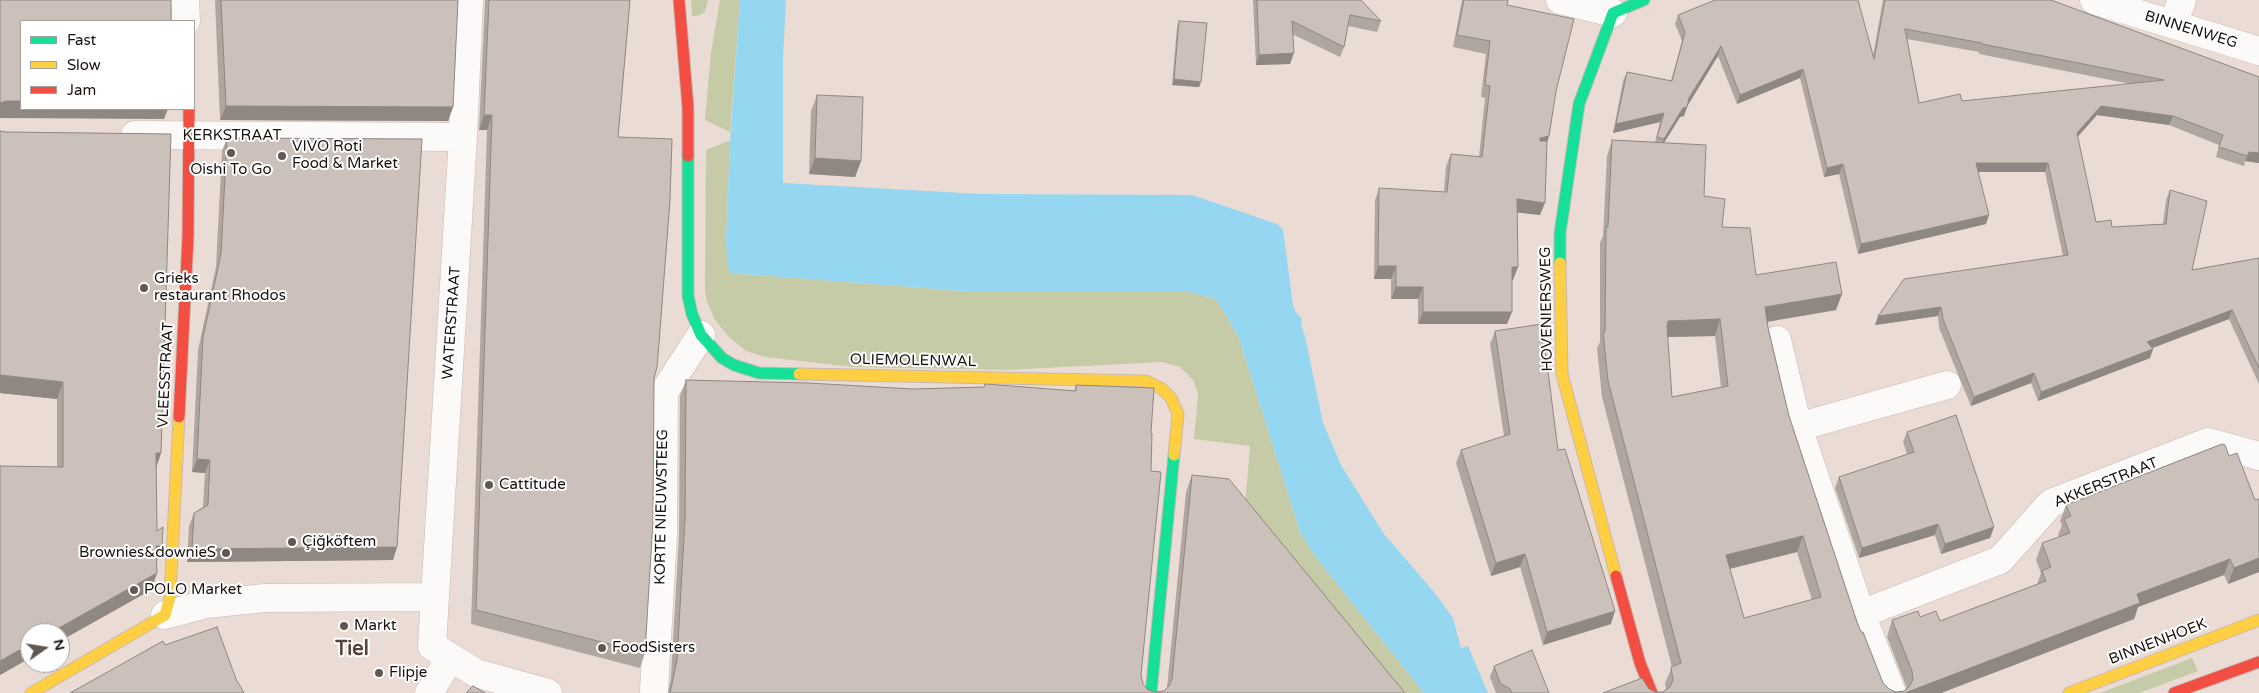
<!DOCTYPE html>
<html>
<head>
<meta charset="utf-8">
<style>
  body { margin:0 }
  #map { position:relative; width:2259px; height:693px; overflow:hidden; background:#eadcd4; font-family:"Varela Round",sans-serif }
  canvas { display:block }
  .legend { position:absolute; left:20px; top:20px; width:175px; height:90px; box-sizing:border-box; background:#fff; border:1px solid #a3a09e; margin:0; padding:6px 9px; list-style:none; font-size:15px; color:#19110d }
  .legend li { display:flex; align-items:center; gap:10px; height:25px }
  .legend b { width:25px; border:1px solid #a3a09e }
  .north { position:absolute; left:20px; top:623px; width:50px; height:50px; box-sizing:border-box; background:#fff; border:1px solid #a3a09e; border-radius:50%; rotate:77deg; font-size:14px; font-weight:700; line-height:20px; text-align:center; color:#19110d }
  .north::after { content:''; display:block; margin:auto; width:18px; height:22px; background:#625853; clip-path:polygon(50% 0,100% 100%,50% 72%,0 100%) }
</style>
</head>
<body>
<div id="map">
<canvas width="2259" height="693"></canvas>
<ul class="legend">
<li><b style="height:6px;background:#16e098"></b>Fast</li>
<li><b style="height:6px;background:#ffcf43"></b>Slow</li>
<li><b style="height:6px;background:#f24e42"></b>Jam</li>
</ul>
<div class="north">N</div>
</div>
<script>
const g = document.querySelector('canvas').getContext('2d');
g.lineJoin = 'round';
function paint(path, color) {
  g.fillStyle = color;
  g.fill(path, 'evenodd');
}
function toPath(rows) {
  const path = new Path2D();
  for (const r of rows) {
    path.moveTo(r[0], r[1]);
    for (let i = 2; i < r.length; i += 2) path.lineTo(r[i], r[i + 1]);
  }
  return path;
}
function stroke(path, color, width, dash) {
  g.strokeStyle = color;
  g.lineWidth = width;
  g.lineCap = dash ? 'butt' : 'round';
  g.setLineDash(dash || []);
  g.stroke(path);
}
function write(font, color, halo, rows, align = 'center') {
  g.font = font + ' "Varela Round",sans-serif';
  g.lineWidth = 4;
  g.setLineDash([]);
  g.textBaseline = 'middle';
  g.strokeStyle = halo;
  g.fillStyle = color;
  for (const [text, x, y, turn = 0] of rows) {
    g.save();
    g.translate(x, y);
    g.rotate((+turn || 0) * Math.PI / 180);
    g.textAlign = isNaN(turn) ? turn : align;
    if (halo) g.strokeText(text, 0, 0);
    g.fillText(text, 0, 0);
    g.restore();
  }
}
paint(toPath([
  [691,0,708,0,705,12,698,16,692,16],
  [720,0,740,0,730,132,705,120,711,53],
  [728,141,730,142,726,243,731,273,975,292,1189,292,1213,298,1220,305,1239,338,1300,532,1315,556,1424,693,1388,693,1244,518,1250,446,1194,439,1198,395,1194,381,1180,367,1162,362,1006,370,853,367,765,357,746,351,729,337,715,320,707,302,705,290,706,150],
  [2192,658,2198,671,2139,693,2100,693]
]), '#c5caa7');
paint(toPath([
  [740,0,786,0,783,58,783,183,981,194,1192,195,1277,224,1283,229,1293,305,1296,312,1302,319,1301,325,1305,336,1323,423,1342,467,1384,534,1434,592,1453,618,1461,648,1468,646,1488,693,1424,693,1315,556,1300,532,1239,338,1220,305,1213,298,1189,292,975,292,731,273,728,266,726,243,730,142]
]), '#95d7f1');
const street = toPath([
  [185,0,186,21],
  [469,0,463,137,432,646,476,673,548,693],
  [1560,0,1613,13],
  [2094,0,2259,51],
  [2173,24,2182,0],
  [135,135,463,137],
  [1777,340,1798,427,1861,614],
  [1798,427,1947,385],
  [165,615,206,604,265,598,435,597],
  [654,690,663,535,664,392,701,335],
  [429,693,450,658],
  [1892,693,1861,614,2000,560,2051,503,2208,442,2259,456]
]);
const fast = toPath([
  [688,156,688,296,692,314,701,335,722,358,734,365,759,373,799,374],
  [1560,263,1560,233,1579,104,1613,13,1644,0],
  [1151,693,1174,455]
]);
const slow = toPath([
  [1560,263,1562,374,1616,576],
  [799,374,1146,381,1162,389,1171,398,1178,414,1174,455],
  [31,693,165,615,170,597,179,417],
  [2069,693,2259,620]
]);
const jam = toPath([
  [679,0,688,108,688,156],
  [179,417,188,237,189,109],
  [1616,576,1640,663,1652,693],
  [2174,693,2259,662]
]);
stroke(street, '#c6bab5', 29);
stroke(fast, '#c6bab5', 13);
stroke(slow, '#c6bab5', 13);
stroke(jam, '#c6bab5', 13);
stroke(street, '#fcfaf9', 28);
stroke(fast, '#16e098', 11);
stroke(slow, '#ffcf43', 11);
stroke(jam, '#f24e42', 11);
paint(toPath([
  [215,0,458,0,453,107,448,121,220,120],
  [485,0,630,0,618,137,654,378,645,653,640,668,471,624,487,130,479,130],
  [1253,0,1361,0,1381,21,1377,32,1348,26,1344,47,1340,57,1292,34,1290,64,1256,65],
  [1462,0,1508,0,1507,5,1556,91,1549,136,1547,142,1540,215,1517,212,1513,280,1512,280,1507,324,1418,324,1418,299,1391,299,1391,279,1374,279,1375,200,1379,188,1444,192,1446,166,1451,154,1479,157,1485,98,1481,97,1486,54,1453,47],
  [1883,0,2051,0,2259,77,2259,163,2245,161,2244,166,2216,157,2219,145,2169,125,2097,115,2077,137,2096,222,2112,227,2163,224,2166,200,2170,190,2192,270,2259,258,2259,384,2229,319,2153,348,2150,358,2038,401,2031,383,1971,406,1939,328,1938,316,1875,325,2063,256,2045,172,1978,172,1986,224,1858,254,1839,174,1824,177,1800,78,1737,104,1718,56,1688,105,1684,116,1680,117,1664,143,1704,196,1722,227,1756,275,1836,310,1767,322,1789,416,1857,622,1883,683,1889,689,1896,692,1904,691,1907,689,1887,637,1892,620,1920,617,1940,621,2037,584,2041,573,2036,560,2042,543,2059,537,2058,535,2062,525,2060,521,2066,505,2222,444,2259,572,2228,584,2224,575,2138,607,2134,619,1941,693,1603,693,1649,689,1655,692,1663,692,1666,689,1665,683,1672,667,1602,397,1597,348,1600,342,1600,243,1603,236,1607,156,1612,140,1655,142,1660,122,1613,133,1623,81,1627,72,1671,81,1682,41,1675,24,1678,15,1873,56],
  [1907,39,1979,52,1979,54,2131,84,1962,101,1919,103],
  [1715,336,1721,387,1672,397,1667,337],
  [1797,552,1812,600,1744,618,1730,569],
  [1179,21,1201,82,1199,87,1172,85,1177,27],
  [817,95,861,161,855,177,809,174,811,111],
  [0,131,161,453,156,468,157,531,162,546,157,561,157,573,151,590,60,641,60,633,30,633,30,658,0,675,57,467,57,399,0,393],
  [227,138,397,547,393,560,187,562,189,526,194,513,203,507,205,473,192,472,198,350,216,267,222,151],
  [1495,331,1558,450,1611,624,1543,645,1520,567,1491,576,1456,463,1461,450,1504,436,1490,344],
  [686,380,913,389,984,387,985,384,1074,391,1076,385,1151,433,1141,675,1143,684,1148,690,1156,692,1164,691,1167,688,1186,492,1192,475,1405,693,668,693,671,676,679,535,680,396],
  [1907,432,1994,527,1990,538,1941,554,1935,535,1859,558,1835,488,1839,477,1907,454,1903,442],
  [1494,666,1549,693,1496,693,1490,677]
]), '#afa6a0');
paint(toPath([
  [1721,46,1718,56,1686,108,1689,98],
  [1294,53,1290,64,1256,65,1259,55],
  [1803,69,1800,78,1737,104,1740,95],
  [1174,79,1201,82,1199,87,1172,85],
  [6,101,21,101,21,109,168,109,164,119,0,118,0,103],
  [226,106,453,107,448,121,220,120],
  [2101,106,2173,116,2169,125,2097,115,2073,142,2077,133],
  [1687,107,1684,116,1680,117,1660,149,1664,139,1683,108],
  [1664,113,1660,122,1613,133,1616,124],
  [484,115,492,115,487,130,479,130],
  [1549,136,1545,149,1535,151,1540,138],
  [2249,152,2259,153,2259,163,2245,161],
  [815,158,861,161,855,177,809,174],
  [1976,163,2048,163,2045,172,1973,172],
  [1843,164,1839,174,1824,177,1827,168],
  [1517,199,1545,203,1540,215,1513,212],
  [1989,215,1986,224,1858,254,1861,244],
  [1378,266,1396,266,1391,279,1374,279],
  [1512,267,1518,267,1513,280,1507,280],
  [1396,287,1423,287,1418,299,1391,299],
  [1842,294,1836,310,1759,323,1765,307],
  [1941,307,1938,316,1875,325,1878,316],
  [2232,310,2229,319,2144,351,2147,342],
  [1423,312,1512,312,1507,324,1418,324],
  [1720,319,1715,336,1662,337,1668,321],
  [2153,349,2150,358,2038,401,2041,392],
  [2034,373,2031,383,1971,406,1974,397],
  [0,375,63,382,57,399,0,393],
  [156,453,161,453,155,471],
  [197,459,210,460,205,473,192,472],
  [1938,524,1935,535,1859,558,1862,548],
  [1994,527,1990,538,1941,554,1945,544],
  [1803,536,1797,552,1720,571,1726,555],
  [156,546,162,546,156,563],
  [397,547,393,560,187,562,192,549],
  [1525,554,1520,567,1491,576,1496,563],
  [2259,558,2259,572,2228,584,2234,568],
  [2230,559,2224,575,2138,607,2134,619,1941,693,1905,693,2137,594],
  [157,573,151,590,60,641,60,633,50,633],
  [1615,611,1611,624,1543,645,1547,632],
  [30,644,30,658,0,675,0,661]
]), '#8e8782');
const building = toPath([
  [0,0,171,0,171,21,21,21,21,101,6,101,0,103,0,0],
  [221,0,458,0,453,107,226,106,221,0],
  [489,0,630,0,618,137,672,139,670,200,659,343,657,367,654,378,653,520,645,653,476,610,492,115,484,115,489,0],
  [1257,0,1361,0,1381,21,1350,15,1344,47,1292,21,1294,53,1259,55,1257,0],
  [1464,0,1508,0,1507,5,1574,19,1556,91,1549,136,1540,138,1540,141,1547,141,1545,203,1517,199,1518,267,1512,267,1512,312,1423,312,1423,287,1396,287,1396,266,1378,266,1379,188,1447,192,1451,154,1482,157,1490,86,1485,85,1490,41,1457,35,1464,0],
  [1715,0,1858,0,1874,59,1885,0,2051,0,2259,77,2259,153,2249,152,2247,156,2219,147,2223,135,2173,116,2101,106,2077,133,2096,222,2111,220,2112,227,2166,224,2170,190,2207,201,2192,270,2259,258,2259,368,2232,310,2147,342,2153,349,2041,392,2034,373,1974,397,1943,319,1941,307,1878,316,1904,279,2068,255,2048,163,1976,163,1989,215,1861,244,1843,164,1827,168,1803,69,1740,95,1721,46,1689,98,1687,107,1683,108,1664,139,1657,137,1664,113,1616,124,1627,72,1672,81,1685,32,1678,15,1715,0],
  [1905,29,1982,43,1982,44,2164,80,1962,101,1960,94,1919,103,1905,29],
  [1179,21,1207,23,1201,82,1174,79,1179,21],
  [817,95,863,97,861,161,815,158,817,95],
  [0,131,6,132,171,134,161,453,156,453,157,531,163,527,162,546,156,546,157,573,50,633,30,633,30,644,0,661,0,466,63,467,63,382,0,375,0,131],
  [227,138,422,139,397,547,192,549,194,513,208,505,210,460,197,459,203,337,221,254,227,138],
  [1612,140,1706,145,1704,196,1725,199,1722,227,1750,228,1756,275,1836,262,1842,294,1765,307,1768,328,1789,416,1857,622,1861,632,1863,632,1883,683,1889,689,1896,692,1904,691,1910,686,1913,679,1912,671,1892,620,1918,611,1920,617,1936,611,1940,621,2046,581,2042,571,2051,567,2042,543,2070,533,2064,519,2071,516,2066,505,2222,444,2225,445,2229,456,2237,453,2255,500,2259,499,2259,558,2234,568,2230,559,2137,594,2140,603,1905,693,1603,693,1642,678,1649,689,1655,692,1663,692,1670,687,1673,680,1671,667,1681,663,1608,381,1603,332,1605,332,1606,227,1608,227,1612,140],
  [1720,319,1728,386,1672,397,1667,327,1668,321,1720,319],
  [1803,536,1821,597,1744,618,1726,555,1803,536],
  [1542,324,1558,450,1565,449,1615,611,1547,632,1525,554,1496,563,1461,450,1510,434,1495,331,1542,324],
  [686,380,808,383,913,389,984,387,985,384,1076,391,1076,385,1154,388,1151,433,1152,433,1151,471,1161,472,1141,675,1143,684,1148,690,1156,692,1164,691,1169,686,1172,679,1192,475,1229,479,1405,693,670,693,677,660,685,519,686,380],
  [1956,415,1994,527,1945,544,1938,524,1862,548,1839,477,1914,452,1907,432,1956,415],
  [217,627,236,679,244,693,70,693,163,641,165,645,217,627],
  [1532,650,1549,693,1512,693,1510,689,1500,683,1494,666,1532,650],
  [473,686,485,693,466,693,473,686]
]);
paint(building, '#cbc1ba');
stroke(building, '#8e8782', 1);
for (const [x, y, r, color] of [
  [231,153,5,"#625853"],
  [282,156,5,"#625853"],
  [144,288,5,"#625853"],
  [489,485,5,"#625853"],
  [292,542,5,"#625853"],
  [226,553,5,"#625853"],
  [134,590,5,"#625853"],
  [344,626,5,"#625853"],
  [602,648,5,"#625853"],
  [379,673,5,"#625853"]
]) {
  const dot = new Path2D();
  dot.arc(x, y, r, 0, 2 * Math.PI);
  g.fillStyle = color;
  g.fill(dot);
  stroke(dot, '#fff', 2);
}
write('15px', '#19110d', '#fff', [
  ["BINNENWEG",2191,30,17],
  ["KERKSTRAAT",232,136],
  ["HOVENIERSWEG",1547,309,-91],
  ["WATERSTRAAT",452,323,-86],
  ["OLIEMOLENWAL",913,361,1],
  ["VLEESSTRAAT",166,375,-87],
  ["AKKERSTRAAT",2106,483,-22],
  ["KORTE NIEUWSTEEG",662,507,-89],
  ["BINNENHOEK",2158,642,-21]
]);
write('15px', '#19110d', '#fff', [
  ["VIVO Roti",292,147],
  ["Food & Market",292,164],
  ["Oishi To Go",231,170,"center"],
  ["Grieks",154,279],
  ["restaurant Rhodos",154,296],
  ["Cattitude",499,485],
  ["Çiğköftem",302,542],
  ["Brownies&downieS",216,553,"right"],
  ["POLO Market",144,590],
  ["Markt",354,626],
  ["FoodSisters",612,648],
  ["Flipje",389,673]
], 'left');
write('bold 20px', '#564238', '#fff', [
  ["Tiel",352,650]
]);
</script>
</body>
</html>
